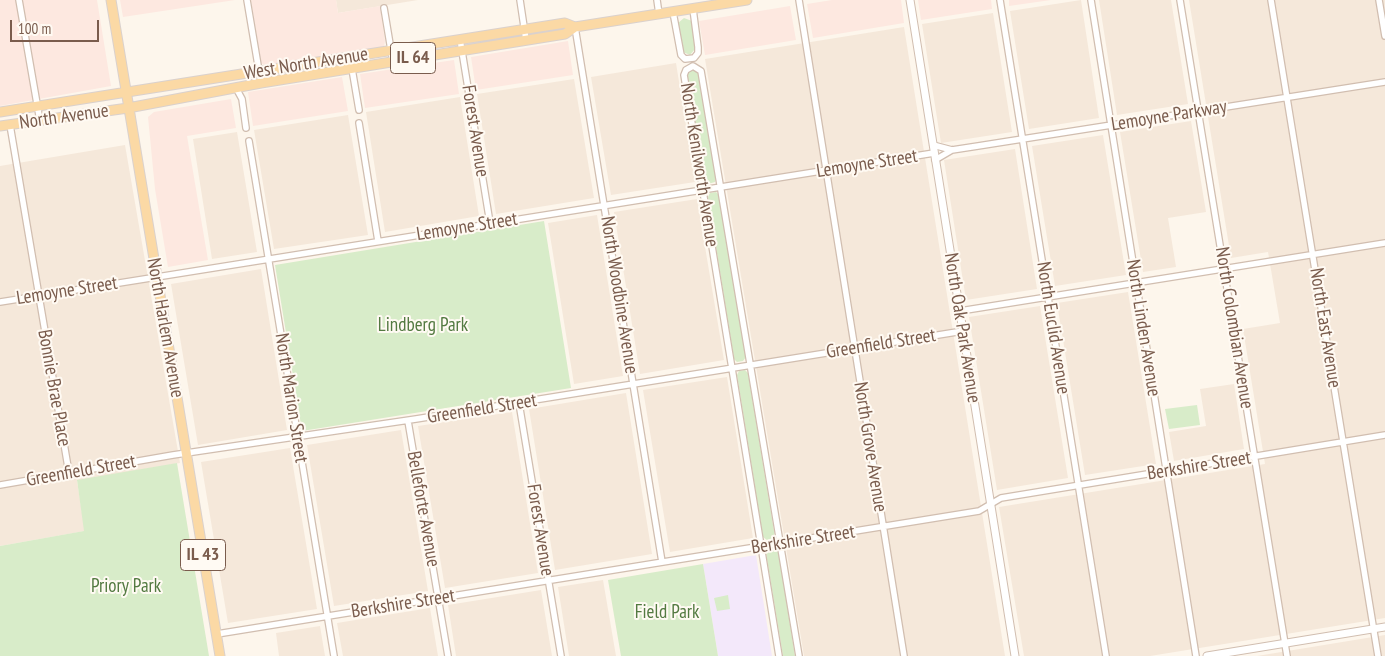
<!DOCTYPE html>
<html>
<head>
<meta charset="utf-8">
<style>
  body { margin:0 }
  #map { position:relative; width:1385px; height:656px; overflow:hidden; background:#fdf6ec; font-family:"PT Sans Narrow",sans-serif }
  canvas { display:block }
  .scale { position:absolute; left:10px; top:20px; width:89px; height:22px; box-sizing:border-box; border:2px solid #7a5c4d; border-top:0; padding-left:6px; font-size:15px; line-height:18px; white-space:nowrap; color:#7a5c4d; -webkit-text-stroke:4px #fffaf3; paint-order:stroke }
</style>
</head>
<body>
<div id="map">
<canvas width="1385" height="656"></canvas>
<div class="scale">100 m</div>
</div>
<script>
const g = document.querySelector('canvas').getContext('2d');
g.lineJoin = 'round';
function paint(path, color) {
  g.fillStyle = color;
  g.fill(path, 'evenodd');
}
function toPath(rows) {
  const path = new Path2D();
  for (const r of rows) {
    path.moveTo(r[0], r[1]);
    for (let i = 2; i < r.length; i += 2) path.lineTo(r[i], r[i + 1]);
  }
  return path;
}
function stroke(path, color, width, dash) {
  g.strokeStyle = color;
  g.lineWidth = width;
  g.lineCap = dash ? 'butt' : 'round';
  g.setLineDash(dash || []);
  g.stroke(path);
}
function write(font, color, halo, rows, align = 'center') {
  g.font = font + ' "PT Sans Narrow",sans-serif';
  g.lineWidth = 4;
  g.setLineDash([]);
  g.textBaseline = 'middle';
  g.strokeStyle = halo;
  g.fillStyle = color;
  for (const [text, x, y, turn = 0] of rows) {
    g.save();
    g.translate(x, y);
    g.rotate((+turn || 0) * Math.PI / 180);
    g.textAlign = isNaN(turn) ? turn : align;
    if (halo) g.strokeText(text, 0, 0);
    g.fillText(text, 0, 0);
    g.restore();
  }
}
paint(toPath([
  [336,0,418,0,338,13],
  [1081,0,1099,118,1029,129,1010,11],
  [1099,0,1171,0,1188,104,1117,115],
  [1189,0,1385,0,1385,618,1150,656,1024,656,999,507,1265,464,1243,329,1280,323,1268,252,1231,258],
  [993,13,1012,132,941,143,922,24],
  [904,27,1005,656,804,656,705,59],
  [676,63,695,182,611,195,591,77],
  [574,79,594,198,496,214,477,94],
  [460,97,479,216,385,232,366,112],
  [348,115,368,235,274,249,254,130],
  [1191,121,1206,212,1168,218,1176,267,1143,272,1120,132],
  [237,132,257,252,212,259,193,139],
  [1103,135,1126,275,1055,286,1032,146],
  [125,145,180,463,77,481,85,531,0,546,0,166],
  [1015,149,1037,289,966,300,944,160],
  [697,199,724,360,640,374,614,212],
  [597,215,623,376,574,384,548,223],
  [261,269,287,430,198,445,171,284],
  [1128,292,1156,464,1085,475,1057,303],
  [1040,306,1068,478,997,490,969,317],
  [727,377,753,538,670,552,643,390],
  [1234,384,1244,449,1174,461,1169,432,1206,426,1200,389],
  [626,393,652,554,555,570,529,409],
  [512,412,538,573,445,588,418,426],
  [401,430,428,591,334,606,307,445],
  [290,448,317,609,228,623,201,462],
  [603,580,616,656,569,656,558,587],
  [541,590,552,656,456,656,448,605],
  [430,608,438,656,343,656,337,623],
  [320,626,325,656,279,656,276,633],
  [1385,635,1385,656,1257,656]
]), '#f5e8da');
paint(toPath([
  [0,0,97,0,111,86,0,106],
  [120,0,235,0,123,17],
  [251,0,336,0,338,13,380,6,385,41,384,47,266,66,261,63],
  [832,0,901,0,904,23,813,38,807,4],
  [918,0,991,0,992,9,921,20],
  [1009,0,1051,0,1009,6],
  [790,6,796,40,705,55,699,21],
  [568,41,573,75,476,90,471,57],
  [454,60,459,94,365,108,360,74],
  [342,77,348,111,253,126,248,92],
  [231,99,236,128,187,136,208,260,168,267,155,189,148,117,154,112]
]), '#fde8e0');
paint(toPath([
  [756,555,772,656,718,656,703,564]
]), '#f3e8fa');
paint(toPath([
  [684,18,692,21,695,49,690,55,683,52,678,23],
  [694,68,699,73,716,178,715,182,708,184,704,180,687,74,689,70],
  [716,192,719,195,746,357,743,361,737,362,734,359,708,197,710,193],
  [544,221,571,388,302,431,275,265],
  [745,370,748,373,775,537,773,539,767,540,763,537,737,375,739,371],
  [1197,405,1200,425,1169,429,1165,409],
  [177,463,209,656,0,656,0,546,84,531,77,480],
  [775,548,778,549,795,656,783,656,766,553,768,549],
  [703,564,718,656,621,656,608,580],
  [728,595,730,609,717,611,714,598]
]), '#d8ecc9');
const minor = toPath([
  [19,0,40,121],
  [247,0,261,83],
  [520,0,526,40],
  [657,0,659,14],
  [799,0,904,656],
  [1000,0,1106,656],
  [1091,0,1196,656],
  [1180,0,1287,656],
  [1271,0,1378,656],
  [1379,0,1385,36],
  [384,8,393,62],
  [673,12,681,55,685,59,694,58,698,53,698,47,693,9],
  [575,27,662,562],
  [460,39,490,223],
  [350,57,359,110],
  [236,88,242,99,246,128],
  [359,123,378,241],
  [10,125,69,473],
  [249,141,334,656],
  [933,145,952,150,978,146,1385,82],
  [935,160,952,150],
  [0,302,934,153],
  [960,311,1385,243],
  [519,403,561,656],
  [408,421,448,656],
  [0,485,173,455,416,419,963,331],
  [217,634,979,511,1001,498,1385,435],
  [779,656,684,75,686,70,693,66,701,71,799,656]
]);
const tertiary = toPath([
  [910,0,1015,656],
  [1207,656,1385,627]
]);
const primary = toPath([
  [111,0,220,656],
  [0,112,565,23,575,27],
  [0,126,128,108,261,83,565,34,575,27,747,0]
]);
stroke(minor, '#d1beb0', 8);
stroke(tertiary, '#d1beb0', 9);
stroke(primary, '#dad1cd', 11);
stroke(minor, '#fff', 5.5);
stroke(tertiary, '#fff', 7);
stroke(primary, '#fbd9a5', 9);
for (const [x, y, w] of [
  [413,58,45],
  [203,555,45]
]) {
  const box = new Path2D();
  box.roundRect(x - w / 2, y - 15.5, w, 31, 4);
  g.fillStyle = '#fffaf3';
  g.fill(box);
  stroke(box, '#7a5c4d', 1);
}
write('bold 18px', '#7a5c4d', null, [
  ["IL 64",413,58],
  ["IL 43",203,555]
]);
write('19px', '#7a5c4d', '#fffaf3', [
  ["West North Avenue",306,64,-9],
  ["Lemoyne Parkway",1169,116,-9],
  ["North Avenue",64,117,-8],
  ["Forest Avenue",475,131,81],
  ["Lemoyne Street",867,164,-9],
  ["North Kenilworth Avenue",699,165,81],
  ["Lemoyne Street",467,227,-9],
  ["Lemoyne Street",67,291,-9],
  ["North Woodbine Avenue",619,295,81],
  ["North Harlem Avenue",165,328,80],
  ["North Oak Park Avenue",962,328,81],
  ["North Euclid Avenue",1053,328,81],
  ["North Linden Avenue",1143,328,81],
  ["North Colombian Avenue",1234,328,81],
  ["North East Avenue",1325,328,81],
  ["Greenfield Street",881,344,-9],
  ["Bonnie Brae Place",54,388,80],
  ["North Marion Street",291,398,81],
  ["Greenfield Street",482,409,-9],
  ["North Grove Avenue",870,447,81],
  ["Berkshire Street",1199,466,-9],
  ["Greenfield Street",81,471,-10],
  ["Belleforte Avenue",423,509,80],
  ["Forest Avenue",540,530,81],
  ["Berkshire Street",803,540,-9],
  ["Berkshire Street",403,604,-9]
]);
write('19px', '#537a41', '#fffaf3', [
  ["Lindberg Park",423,326],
  ["Priory Park",126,587],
  ["Field Park",667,613]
]);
</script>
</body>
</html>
